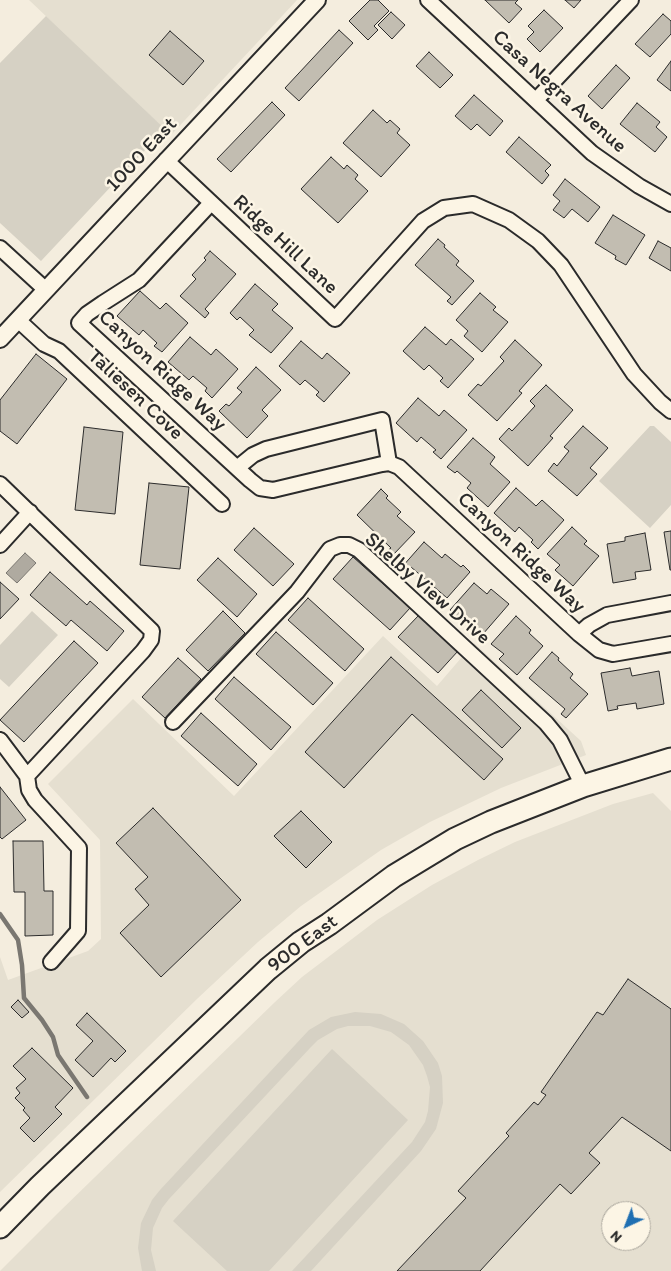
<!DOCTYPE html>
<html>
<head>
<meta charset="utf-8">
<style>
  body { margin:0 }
  #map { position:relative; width:671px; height:1271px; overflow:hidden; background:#f4edde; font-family:Itim,sans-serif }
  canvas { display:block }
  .north { position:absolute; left:601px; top:1201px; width:50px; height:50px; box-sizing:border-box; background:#fcf5e5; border:1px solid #a8a49b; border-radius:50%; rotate:223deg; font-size:14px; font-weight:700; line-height:20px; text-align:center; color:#2b2b2b }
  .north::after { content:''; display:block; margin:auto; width:18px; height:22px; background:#1f6fb2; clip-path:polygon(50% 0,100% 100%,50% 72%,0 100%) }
</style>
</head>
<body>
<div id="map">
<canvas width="671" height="1271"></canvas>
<div class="north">N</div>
</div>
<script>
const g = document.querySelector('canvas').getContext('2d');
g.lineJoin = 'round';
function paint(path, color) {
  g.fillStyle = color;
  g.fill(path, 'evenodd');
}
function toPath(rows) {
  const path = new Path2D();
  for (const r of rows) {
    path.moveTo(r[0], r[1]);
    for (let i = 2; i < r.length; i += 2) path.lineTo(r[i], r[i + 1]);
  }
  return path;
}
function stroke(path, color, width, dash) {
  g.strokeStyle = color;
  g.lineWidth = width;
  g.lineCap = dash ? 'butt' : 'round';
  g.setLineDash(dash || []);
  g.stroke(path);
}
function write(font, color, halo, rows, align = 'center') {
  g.font = font + ' Itim,sans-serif';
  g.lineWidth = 5;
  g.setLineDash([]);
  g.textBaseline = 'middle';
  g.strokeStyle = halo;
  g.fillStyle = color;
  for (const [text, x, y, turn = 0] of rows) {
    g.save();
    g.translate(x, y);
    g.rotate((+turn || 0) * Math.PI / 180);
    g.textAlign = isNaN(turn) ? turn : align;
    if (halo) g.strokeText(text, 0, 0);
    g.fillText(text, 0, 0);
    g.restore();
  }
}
paint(toPath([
  [29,0,297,0,171,135],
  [383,636,437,686,474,643,581,741,586,755,501,788,430,822,381,850,301,906,258,942,198,998,0,1192,0,957,8,980,88,951,101,939,100,840,48,784,133,699,234,796],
  [653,793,671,811,671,1271,0,1271,58,1213,275,1002,302,977,377,920,432,885,478,860,515,842,613,804],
  [611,1211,641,1211,641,1241,611,1241]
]), '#e5dfd0');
paint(toPath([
  [46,16,165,129,41,261,0,223,0,63],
  [650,426,654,426,671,442,671,505,650,528,599,481],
  [32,611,58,635,9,687,0,679,0,645],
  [355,1012,381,1014,404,1024,423,1041,438,1063,442,1076,443,1103,436,1129,421,1151,311,1271,292,1271,412,1142,425,1122,428,1111,430,1087,427,1076,423,1065,409,1045,391,1032,370,1026,348,1026,337,1029,318,1040,310,1048,169,1199,162,1208,153,1228,151,1250,156,1271,142,1271,138,1248,141,1223,152,1200,160,1190,309,1030,331,1017],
  [332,1049,408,1120,269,1271,227,1271,173,1221]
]), '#d6d1c4');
const water = toPath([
  [25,553,36,563,17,583,6,573,25,553]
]);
paint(water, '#afaaa0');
stroke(water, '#7a7771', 1);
stroke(toPath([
  [0,914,18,940,22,965,24,998,42,1020,53,1037,58,1055,87,1097]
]), '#7a7771', 4.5);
const building = toPath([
  [370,0,378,0,389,11,374,26,378,30,368,40,349,21,370,0],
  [485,0,518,0,515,3,522,9,509,23,485,0],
  [565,0,581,0,574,8,565,0],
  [544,10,563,28,540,52,527,39,534,32,528,26,544,10],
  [391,12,405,25,392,39,378,25,391,12],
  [663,14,671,21,671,34,650,57,635,44,663,14],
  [339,30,353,43,299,101,285,88,339,30],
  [170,31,204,61,183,85,149,55,170,31],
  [429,52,453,75,440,88,416,66,429,52],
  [671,61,671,91,657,80,671,61],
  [616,65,630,78,602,109,588,96,616,65],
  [474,95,503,121,490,136,477,124,471,130,455,116,474,95],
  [272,102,285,115,231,172,217,159,272,102],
  [637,103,660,122,656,127,667,137,655,152,620,124,637,103],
  [373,110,387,123,390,120,400,129,397,133,410,145,381,177,343,143,373,110],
  [519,137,551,165,545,171,549,175,542,184,506,152,519,137],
  [331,157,344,169,347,165,358,175,355,179,368,191,338,223,301,189,331,157],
  [565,179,600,207,588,222,572,209,564,218,553,210,560,201,553,195,565,179],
  [613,215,645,235,626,265,615,259,616,256,595,243,613,215],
  [438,239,445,245,444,247,459,261,456,265,474,281,452,305,447,301,451,297,415,265,438,239],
  [658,241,671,248,671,271,649,258,658,241],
  [210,251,236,274,205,309,209,313,205,318,180,296,196,279,192,275,206,260,204,258,210,251],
  [255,284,278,304,272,310,293,328,271,353,249,335,254,330,240,317,237,320,230,313,255,284],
  [140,291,160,309,166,303,188,323,162,352,154,346,157,343,143,330,139,335,117,316,140,291],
  [480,293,496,307,493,310,508,322,482,352,464,336,468,331,456,320,480,293],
  [425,327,446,345,451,339,474,359,448,388,440,381,443,378,429,365,424,370,403,351,425,327],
  [190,337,211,355,216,349,238,369,212,398,205,391,207,388,193,376,189,380,168,362,190,337],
  [515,340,542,365,519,391,522,393,497,421,468,395,478,384,481,386,504,361,500,357,515,340],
  [301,341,322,359,327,353,350,373,324,402,316,395,319,392,305,380,300,385,279,366,301,341],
  [36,354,67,379,17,444,0,431,0,400,36,354],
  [256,367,281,390,262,410,268,416,247,438,219,411,226,404,229,406,242,392,237,388,256,367],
  [546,385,573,410,550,436,553,438,528,466,499,439,509,428,512,431,535,406,530,401,546,385],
  [418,398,439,416,444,410,467,430,441,459,433,452,436,450,421,437,417,442,396,423,418,398],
  [583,426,608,448,590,468,597,474,577,496,548,471,554,463,557,466,569,451,564,447,583,426],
  [84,427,123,432,115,514,75,510,84,427],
  [473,438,495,457,490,464,510,482,488,507,467,488,471,483,457,471,455,473,447,467,473,438],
  [149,483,189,487,180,569,140,565,149,483],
  [516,488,536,506,542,500,564,520,538,549,531,542,533,540,519,527,515,532,494,513,516,488],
  [381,489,388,496,386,498,401,512,397,516,415,532,392,556,387,551,391,548,357,515,381,489],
  [572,527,587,541,584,544,599,556,573,586,555,570,560,565,547,554,572,527],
  [254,528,294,564,273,586,234,550,254,528],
  [671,531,671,570,670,570,664,532,671,531],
  [645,533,651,570,635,572,636,579,613,583,607,544,625,541,625,537,645,533],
  [424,542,442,558,445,554,461,567,463,565,470,572,447,598,411,567,407,571,402,567,424,542],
  [353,557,410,608,390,630,333,579,353,557],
  [218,558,257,594,237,617,197,580,218,558],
  [50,572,87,605,90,601,124,631,107,651,71,620,66,626,30,595,50,572],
  [0,582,19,599,0,619,0,582],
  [474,583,487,594,491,589,509,604,483,634,468,621,466,624,450,610,474,583],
  [308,598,364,649,345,671,288,620,308,598],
  [223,611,245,633,208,671,186,650,223,611],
  [419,615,458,651,438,673,398,637,419,615],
  [516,616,531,630,529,633,543,646,517,675,499,659,504,654,491,644,516,616],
  [276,632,333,683,313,705,256,654,276,632],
  [74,641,98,663,24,742,0,720,74,641],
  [552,652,559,658,558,660,573,674,570,678,588,694,566,718,561,714,565,709,529,678,552,652],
  [391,657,503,759,484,780,412,714,344,788,305,752,391,657],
  [178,658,201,679,165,718,142,697,178,658],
  [630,668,632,676,659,671,664,704,637,709,636,703,617,706,618,709,608,711,601,673,630,668],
  [234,677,291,727,271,750,215,699,234,677],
  [481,690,521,728,502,748,462,710,481,690],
  [201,713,257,764,238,786,181,736,201,713],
  [0,787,26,820,2,839,0,837,0,787],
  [153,808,241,900,161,977,120,933,149,905,135,889,148,877,116,843,153,808],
  [301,811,332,842,306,868,274,836,301,811],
  [13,841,43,841,44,891,53,891,53,935,25,936,25,892,14,892,13,841],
  [628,979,671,1009,671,1151,622,1117,589,1153,600,1163,571,1194,560,1184,480,1271,397,1271,466,1198,458,1191,509,1136,506,1133,534,1102,538,1105,546,1095,541,1092,597,1012,603,1015,628,979],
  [18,1000,29,1012,22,1018,11,1007,18,1000],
  [87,1013,126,1051,115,1062,111,1058,93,1077,75,1060,93,1041,76,1025,87,1013],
  [32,1048,73,1088,55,1107,62,1114,34,1142,20,1128,30,1118,23,1110,25,1108,15,1098,20,1093,16,1088,26,1079,13,1066,32,1048]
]);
paint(building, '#c2bdb1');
stroke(building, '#2b2b2b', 1);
const minor = toPath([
  [428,0,592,153,639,186,671,204],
  [536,100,631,0],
  [166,160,335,319,423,221,444,208,473,204,509,220,538,241,561,265,634,374,660,402,671,411],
  [211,203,139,280,103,303,87,314,79,323,250,480,260,488,273,490,382,464,389,463,399,467,579,634,589,625,607,615,671,603],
  [0,248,46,290],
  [18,320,44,344,59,351,222,504],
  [237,468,253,455,266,449,382,420,389,463],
  [0,484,152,631,151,640,143,651,27,776],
  [0,545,30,512],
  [579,634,599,650,613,654,671,644],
  [173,722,297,592,330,549,340,545,349,545,359,550,546,723,560,740,583,786],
  [0,740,27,776,29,790,35,800,79,848,78,931,51,962]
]);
const tertiary = toPath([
  [0,339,317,0]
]);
const primary = toPath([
  [0,1227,40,1186,268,969,301,942,329,924,394,876,455,839,491,822,583,786,671,759]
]);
stroke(minor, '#2b2b2b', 18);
stroke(tertiary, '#2b2b2b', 20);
stroke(primary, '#2b2b2b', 25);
stroke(minor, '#fcf5e5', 14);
stroke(tertiary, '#fcf5e5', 16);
stroke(primary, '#fcf5e5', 21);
write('21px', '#2b2b2b', '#fcf5e5', [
  ["Casa Negra Avenue",559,92,42],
  ["1000 East",142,155,-47],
  ["Ridge Hill Lane",285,245,43],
  ["Canyon Ridge Way",162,371,43],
  ["Taliesen Cove",135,395,43],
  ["Canyon Ridge Way",521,553,43],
  ["Shelby View Drive",427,589,41],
  ["900 East",303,944,-37]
]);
</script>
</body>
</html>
